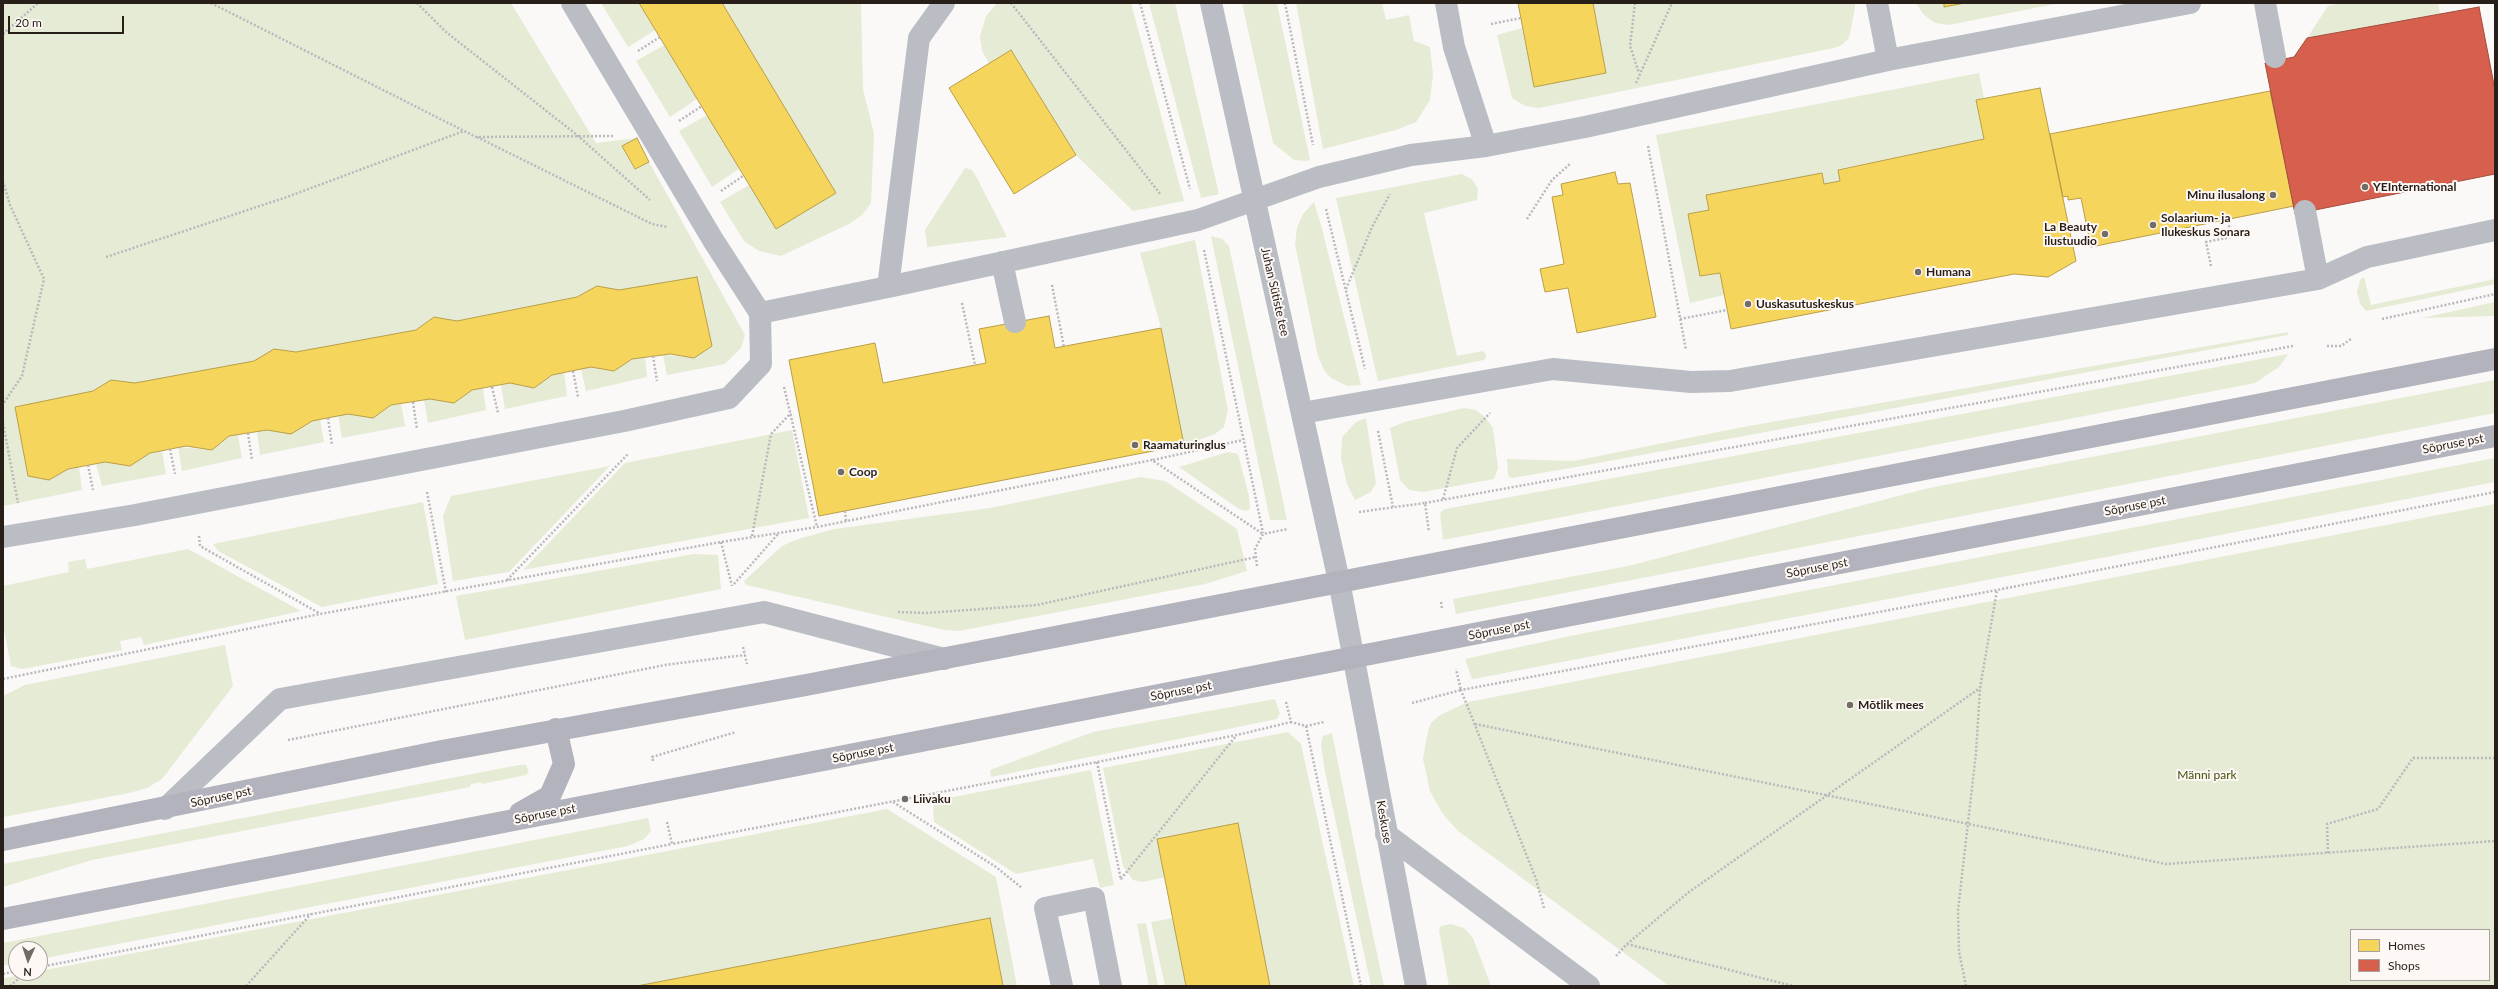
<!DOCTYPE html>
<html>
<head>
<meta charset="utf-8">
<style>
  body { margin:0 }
  #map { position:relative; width:2498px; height:989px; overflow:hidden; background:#fbf9f7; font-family:Lato,sans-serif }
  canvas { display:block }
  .frame { position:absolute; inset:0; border:4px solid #281f18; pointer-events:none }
  .legend { position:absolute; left:2350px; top:929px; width:140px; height:52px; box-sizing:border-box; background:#fdf8f5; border:1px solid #a8a19d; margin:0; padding:5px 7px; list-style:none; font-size:12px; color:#281f18 }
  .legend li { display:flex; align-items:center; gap:8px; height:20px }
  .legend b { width:20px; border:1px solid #a8a19d }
  .north { position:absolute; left:8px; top:941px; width:40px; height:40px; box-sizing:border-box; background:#fdf8f5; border:1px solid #a8a19d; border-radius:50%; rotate:183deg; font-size:11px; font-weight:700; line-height:16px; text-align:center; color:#281f18 }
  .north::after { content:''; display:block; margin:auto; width:14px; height:18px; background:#726b66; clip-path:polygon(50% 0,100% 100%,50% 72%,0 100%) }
  .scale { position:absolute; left:8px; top:16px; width:116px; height:18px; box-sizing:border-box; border:2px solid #281f18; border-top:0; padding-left:5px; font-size:12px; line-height:14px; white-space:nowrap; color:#281f18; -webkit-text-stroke:3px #fdf8f5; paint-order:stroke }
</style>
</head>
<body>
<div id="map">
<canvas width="2498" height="989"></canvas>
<div class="frame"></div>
<ul class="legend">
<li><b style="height:11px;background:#f6d55c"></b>Homes</li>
<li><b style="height:11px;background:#d6604d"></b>Shops</li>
</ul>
<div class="north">N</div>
<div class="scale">20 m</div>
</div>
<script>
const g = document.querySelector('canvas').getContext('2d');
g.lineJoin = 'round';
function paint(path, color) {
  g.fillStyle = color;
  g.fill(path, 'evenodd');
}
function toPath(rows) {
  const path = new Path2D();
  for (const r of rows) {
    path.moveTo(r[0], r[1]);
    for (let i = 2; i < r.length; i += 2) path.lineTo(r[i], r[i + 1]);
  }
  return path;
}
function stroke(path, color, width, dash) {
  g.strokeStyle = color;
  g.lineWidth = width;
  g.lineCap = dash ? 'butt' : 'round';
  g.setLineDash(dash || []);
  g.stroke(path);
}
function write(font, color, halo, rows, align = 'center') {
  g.font = font + ' Lato,sans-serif';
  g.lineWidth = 4;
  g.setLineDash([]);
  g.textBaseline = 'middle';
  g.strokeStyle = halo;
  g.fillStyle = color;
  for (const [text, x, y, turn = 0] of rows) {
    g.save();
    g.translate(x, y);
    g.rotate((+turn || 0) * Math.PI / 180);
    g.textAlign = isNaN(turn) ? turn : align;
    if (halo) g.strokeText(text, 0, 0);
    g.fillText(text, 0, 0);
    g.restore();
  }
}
paint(toPath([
  [3,3,511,3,596,143,637,138,622,146,634,169,649,162,745,335,741,348,725,364,667,375,663,355,694,358,712,346,697,277,619,290,597,286,577,297,457,321,434,317,416,330,296,352,274,349,254,361,135,383,111,380,93,391,15,407,28,476,49,480,68,469,79,467,82,490,3,506],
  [601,3,639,3,655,30,628,47],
  [722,3,861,3,863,89,874,134,871,203,862,215,849,224,781,256,759,251,744,241,720,202,749,185,776,229,836,193],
  [997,3,1131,3,1184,201,1133,211,1076,155,1011,50,989,63,982,51,980,36,986,16],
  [1149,3,1175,3,1219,194,1201,198],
  [1242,3,1277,3,1310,160,1307,161,1294,160,1273,143],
  [1296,3,1382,3,1386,20,1409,15,1414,41,1430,47,1433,75,1430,100,1416,122,1396,130,1323,149],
  [1593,3,1855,3,1855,8,1849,38,1842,45,1834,48,1539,108,1525,106,1512,98,1497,35,1522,28,1534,87,1606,73],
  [1916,3,1944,3,1945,7,1965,3,2060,3,1949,25,1935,23,1923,14],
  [2341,3,2438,3,2440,14,2307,38,2328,6],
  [664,45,697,99,670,117,636,61],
  [1979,73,1984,98,1976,100,1984,139,1838,169,1840,181,1824,184,1822,173,1707,195,1709,210,1688,214,1700,276,1720,273,1724,295,1690,303,1656,135],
  [707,115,739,169,712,187,679,131],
  [965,168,972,170,977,178,1007,237,927,247,925,230],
  [1462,174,1472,179,1478,189,1477,200,1424,213,1457,356,1482,351,1486,354,1486,357,1484,360,1378,381,1336,198],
  [1314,202,1322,229,1361,385,1347,386,1331,378,1324,370,1318,356,1295,244,1297,228,1303,214],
  [1211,236,1222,239,1229,246,1287,520,1270,520],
  [1195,240,1228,410,1224,427,1215,434,1184,445,1161,328,1140,253],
  [2364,277,2371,305,2495,279,2495,284,2366,311,2360,304,2357,292,2360,280],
  [2495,302,2495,316,2422,318],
  [2288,332,2288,335,1582,466,1512,478,1508,476,1507,459,1574,461,1743,427],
  [2288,354,2279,367,2255,383,1443,540,1440,513,1445,509],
  [645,357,647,377,586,391,581,369,591,367,614,371,632,359],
  [564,372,567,396,505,409,501,385,510,383,534,388,552,375],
  [2495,380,2495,413,1456,614,1453,599,1628,566,1929,488],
  [483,388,486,410,428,423,424,400],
  [401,404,405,426,342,438,338,415,348,414,373,418,391,405],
  [1464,408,1476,410,1485,417,1493,428,1498,468,1494,479,1423,492,1409,490,1400,480,1390,428,1405,422],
  [1366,418,1376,483,1371,492,1355,500,1347,484,1341,458,1342,437,1356,422],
  [320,419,324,442,260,455,257,431],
  [792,430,809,518,523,570,625,463],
  [238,435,242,458,182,471,178,447,212,450,229,436],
  [162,451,166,474,102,486,96,464,105,462,130,466,150,453],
  [1228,452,1238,454,1249,496,1250,509,1246,511,1239,509,1179,467],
  [2495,458,2495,482,1479,678,1472,679,1465,659,1570,636],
  [610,466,509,572,453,581,443,516,451,496],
  [1141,477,1165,481,1237,529,1247,571,1205,584,959,631,944,630,746,585,744,581,782,546,798,539,834,529,990,508],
  [423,502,438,584,322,607,218,551,213,544],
  [2495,504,2495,986,1669,986,1458,831,1442,813,1430,791,1423,759,1428,731,1431,723,1440,715,1468,702],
  [2351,930,2489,930,2489,980,2351,980],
  [188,549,301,611,144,645,141,637,120,641,122,650,22,669,11,666,3,624,3,586,69,572,68,562,85,559,87,569],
  [694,554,718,555,721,589,465,640,456,596],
  [225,645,233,686,162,779,147,788,129,793,3,817,3,696,25,685],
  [1275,699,1280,713,1277,719,991,777,990,770,1093,732],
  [1288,732,1301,744,1354,986,1270,986,1238,823,1158,839,1165,877,1143,882,1133,880,1123,866,1103,768],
  [1332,733,1363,888,1384,986,1371,986,1325,772,1321,744,1323,736],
  [519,765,526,765,529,771,526,775,482,784,481,782,471,784,470,787,92,860,3,887,3,864],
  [1091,770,1114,885,1100,888,1093,859,1016,874,934,822,933,801],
  [887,809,996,877,1017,986,1003,986,990,918,637,986,3,986,3,978,40,973,40,971],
  [648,818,651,831,644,839,628,846,40,959,40,949,16,949,16,963,3,966,3,943],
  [1173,918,1186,986,1165,986,1151,922],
  [1146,923,1158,986,1149,986,1137,924],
  [1451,924,1464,928,1473,938,1491,986,1449,986,1439,930,1441,926]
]), '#e5ebd5');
const homes = toPath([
  [639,3,722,3,836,193,776,229,639,3],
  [1518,3,1593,3,1606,73,1534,87,1518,3],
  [1944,3,1965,3,1944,7,1944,3],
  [1011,50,1076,155,1014,194,949,88,1011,50],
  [2040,88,2076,261,2048,277,2014,274,1731,329,1720,273,1700,276,1688,214,1709,210,1706,195,1822,173,1824,184,1840,181,1838,170,1984,139,1976,100,2040,88],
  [2270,91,2294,206,2091,247,2081,198,2068,200,2068,196,2063,197,2050,134,2270,91],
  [637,138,649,162,635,169,622,146,637,138],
  [1615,172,1618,184,1630,183,1656,317,1577,333,1568,288,1545,292,1540,269,1564,264,1552,197,1563,195,1561,184,1615,172],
  [697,277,712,346,694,358,670,354,632,359,614,371,591,367,552,375,534,388,510,383,472,390,454,403,430,399,391,405,373,418,348,414,312,421,291,434,267,430,229,436,212,450,186,446,150,453,130,466,105,462,68,469,49,480,28,476,15,407,93,391,111,380,135,383,254,361,274,349,296,352,416,330,434,317,457,321,577,297,597,286,619,290,697,277],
  [1049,316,1055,348,1161,328,1184,445,819,516,789,360,875,343,883,383,986,363,979,329,1049,316],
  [1238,823,1270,986,1186,986,1157,839,1238,823],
  [990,918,1003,986,637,986,990,918]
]);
paint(homes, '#f6d55c');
stroke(homes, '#b89e48', 1);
const shops = toPath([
  [2479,7,2495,90,2495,174,2295,214,2265,63,2294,57,2307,38,2479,7]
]);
paint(shops, '#d6604d');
stroke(shops, '#a24c3d', 1);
stroke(toPath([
  [211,3,476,137,614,136],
  [417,3,446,32,577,135,650,200],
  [1011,3,1161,195],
  [1140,3,1190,189],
  [1285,3,1313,145],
  [1635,3,1630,46,1639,73],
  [1491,24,1521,18],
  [3,34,38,3],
  [638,51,660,37],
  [1636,83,1672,3],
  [679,121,702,106],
  [477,137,652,224,667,227],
  [1648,146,1686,350],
  [3,181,10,205,44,279,22,376,3,404],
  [721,191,743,176],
  [1326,209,1365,369],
  [1527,219,1552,180,1571,163],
  [1204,250,1263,533],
  [106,257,287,197,464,131],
  [2211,266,2206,242,2231,237,2228,220],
  [1052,285,1064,347],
  [1346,289,1372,227,1390,194],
  [962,303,975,365],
  [1680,319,1727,310],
  [2382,319,2495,294],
  [2327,346,2341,346,2351,339],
  [653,356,657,381],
  [573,371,578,397],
  [492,387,498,413],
  [784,387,817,527],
  [413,402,417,429],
  [328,418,332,445],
  [3,423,18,503],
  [1378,431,1393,507],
  [248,433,252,460],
  [170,449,175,474],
  [1153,460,1243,440],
  [88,465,93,490],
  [427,492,446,592],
  [1443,499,1457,448,1490,413],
  [1425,503,2293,346],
  [845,511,846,521],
  [1359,512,1425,503,1429,532],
  [199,536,200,546,319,613],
  [752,536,771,434,791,413],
  [721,542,732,586],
  [1257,566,1255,549,1263,534,1288,529],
  [507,580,628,454],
  [734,584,778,534],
  [1441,602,1442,609],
  [898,612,926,613,1037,605,1256,557],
  [743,647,747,664],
  [3,679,320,614,721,542,817,527,1152,460,1263,534],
  [1286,702,1291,722,1306,726,1324,722],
  [1412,703,1461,690,1456,669],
  [1475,724,2166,864,2495,841],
  [1306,726,1361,986],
  [288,740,665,665,745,655],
  [653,761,652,757,736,732],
  [1097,762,1121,880],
  [893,802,996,867,1022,888],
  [667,822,672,844,1237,735,1291,722],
  [2328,853,2327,824,2378,809,2413,758,2495,758],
  [1121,879,1236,736],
  [1544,908,1536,879,1461,690,1997,590,2495,492],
  [1627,944,1793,986],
  [1616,956,1627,944,1689,892,1980,688],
  [40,967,672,844],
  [3,974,16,971],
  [10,986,25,973],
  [246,986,311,914],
  [1966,986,1959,952,1958,910,1976,753,1980,688,1997,590]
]), '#b9b8bc', 2.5, [2, 2]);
stroke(toPath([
  [572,3,713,240,760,313],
  [1211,3,1339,581,1416,986],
  [1446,3,1454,47,1486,146],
  [1877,3,1888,60],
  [2265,3,2275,57],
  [2305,211,2318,279],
  [1002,262,1015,322],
  [888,287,1198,220,1319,177,1411,155,1486,146,1585,127,1888,60,2190,3],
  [1302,413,1553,369,1691,382,1730,381,2318,279,2367,257,2495,230],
  [3,537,135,515,624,421,729,398,761,364,760,313,888,287,919,38,944,3],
  [165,809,280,699,764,612,944,659],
  [1386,834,1589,986],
  [1062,986,1045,908,1094,898,1111,986]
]), '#babdc4', 22);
stroke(toPath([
  [520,813,550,796,564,764,556,729],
  [3,840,442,751,806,685,2495,359],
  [3,919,2495,436]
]), '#b2b3bc', 22);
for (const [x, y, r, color] of [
  [2365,187,4,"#726b66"],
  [2273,195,4,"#726b66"],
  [2153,225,4,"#726b66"],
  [2105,234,4,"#726b66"],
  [1918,272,4,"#726b66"],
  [1748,304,4,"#726b66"],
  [1135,445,4,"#726b66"],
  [841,472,4,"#726b66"],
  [1850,705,4,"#726b66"],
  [905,799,4,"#726b66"]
]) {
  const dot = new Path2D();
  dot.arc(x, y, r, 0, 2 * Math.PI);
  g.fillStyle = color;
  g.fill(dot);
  stroke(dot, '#fdf8f5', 1.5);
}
write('bold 12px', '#281f18', '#fdf8f5', [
  ["YEInternational",2373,187],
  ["Minu ilusalong",2265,195,"right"],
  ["Solaarium- ja",2161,218],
  ["Ilukeskus Sonara",2161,232],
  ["La Beauty",2097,227,"right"],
  ["ilustuudio",2097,241,"right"],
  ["Humana",1926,272],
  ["Uuskasutuskeskus",1756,304],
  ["Raamaturinglus",1143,445],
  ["Coop",849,472],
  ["Mõtlik mees",1858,705],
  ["Liivaku",913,799]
], 'left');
write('12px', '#281f18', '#fdf8f5', [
  ["Juhan Sütiste tee",1275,292,77],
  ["Sõpruse pst",2453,444,-11],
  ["Sõpruse pst",2135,506,-11],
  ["Sõpruse pst",1817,568,-11],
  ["Sõpruse pst",1499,630,-11],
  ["Sõpruse pst",1181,691,-11],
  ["Sõpruse pst",863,753,-11],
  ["Sõpruse pst",221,797,-12],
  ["Sõpruse pst",545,814,-11],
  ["Keskuse",1384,822,80]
]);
write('12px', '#415008', '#fdf8f5', [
  ["Männi park",2207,775]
]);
</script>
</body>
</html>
